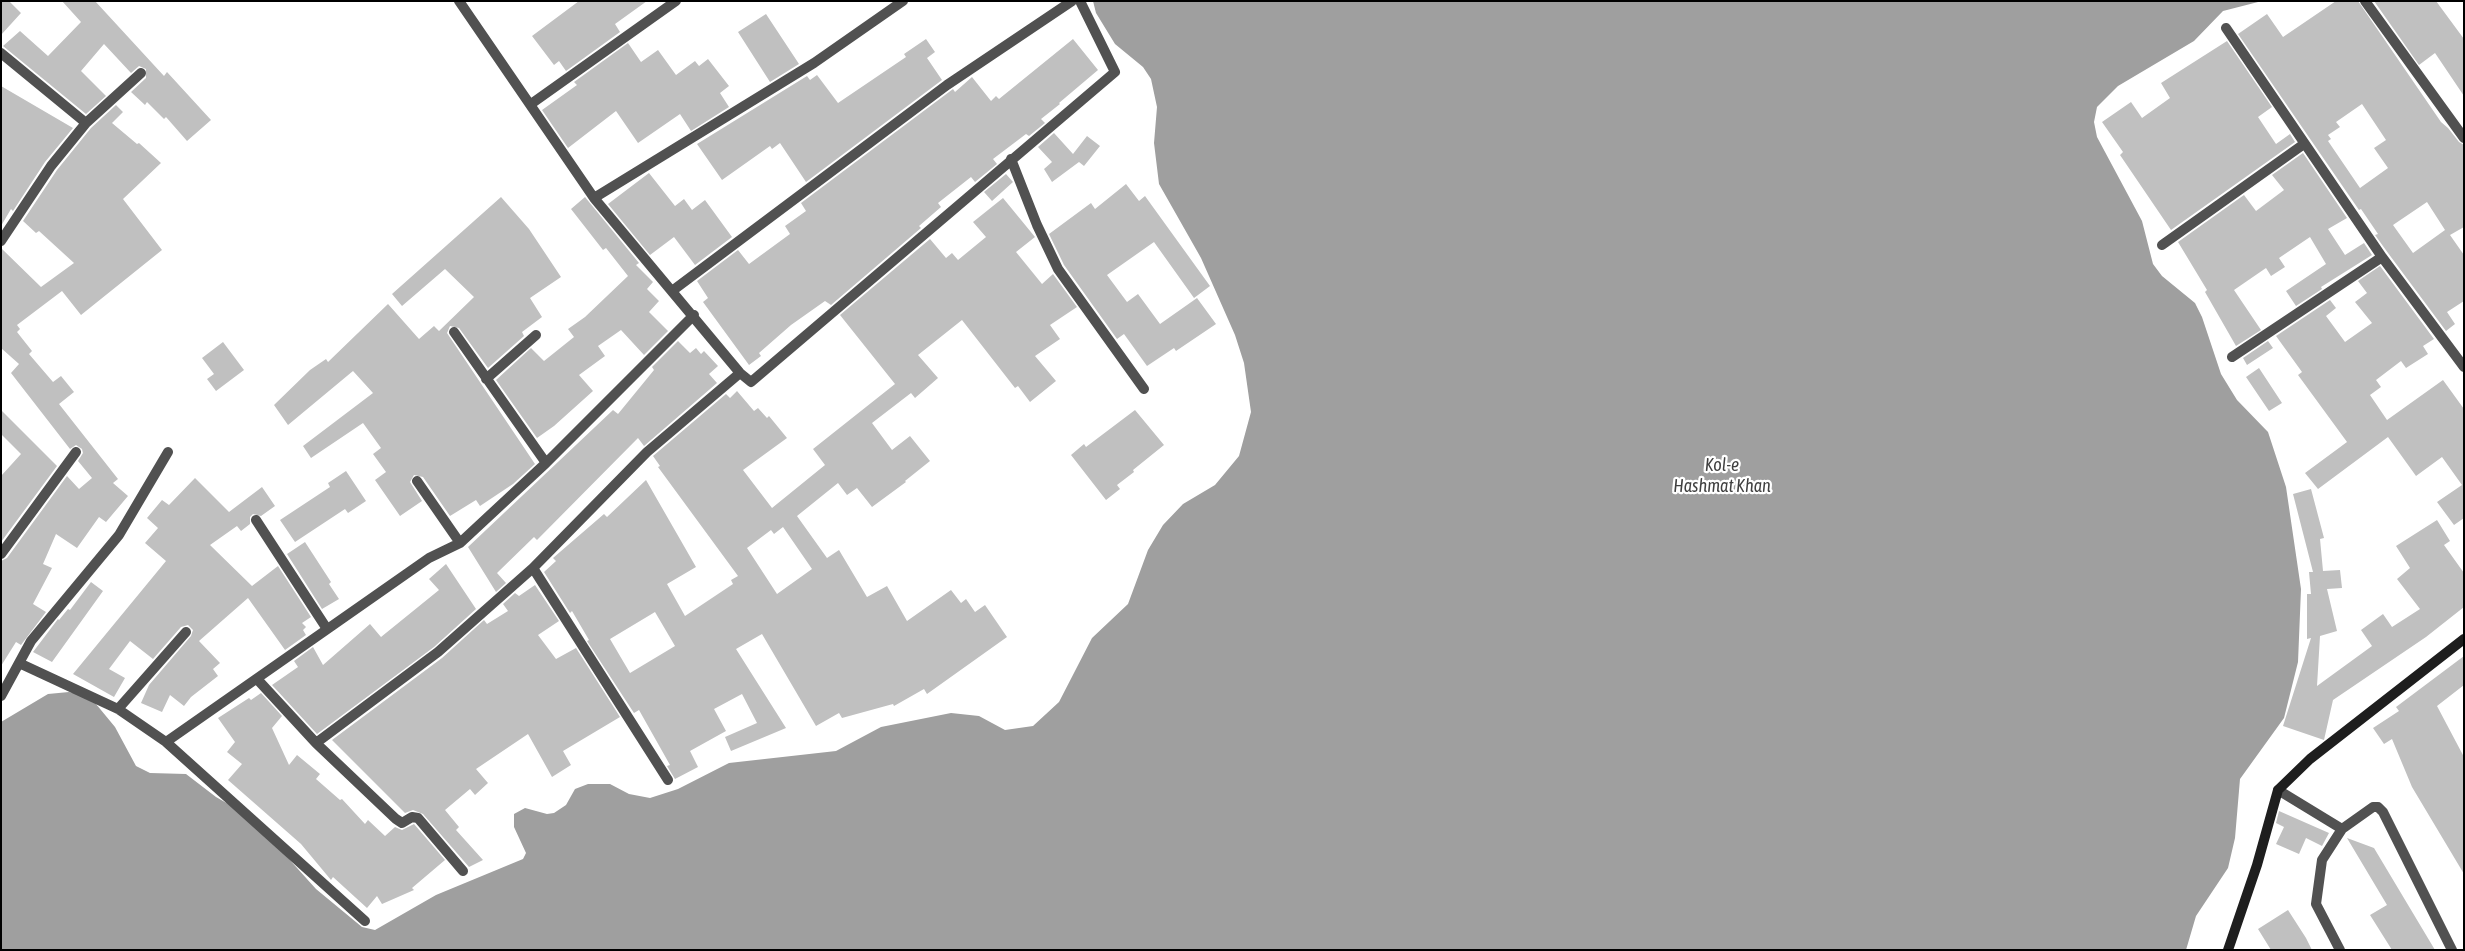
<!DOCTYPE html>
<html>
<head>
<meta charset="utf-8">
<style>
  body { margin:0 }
  #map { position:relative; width:2465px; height:951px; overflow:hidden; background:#fff; font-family:"Asap Condensed",sans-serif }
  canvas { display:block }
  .frame { position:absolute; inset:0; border:2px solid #000; pointer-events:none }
</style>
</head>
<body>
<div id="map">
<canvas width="2465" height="951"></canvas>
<div class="frame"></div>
</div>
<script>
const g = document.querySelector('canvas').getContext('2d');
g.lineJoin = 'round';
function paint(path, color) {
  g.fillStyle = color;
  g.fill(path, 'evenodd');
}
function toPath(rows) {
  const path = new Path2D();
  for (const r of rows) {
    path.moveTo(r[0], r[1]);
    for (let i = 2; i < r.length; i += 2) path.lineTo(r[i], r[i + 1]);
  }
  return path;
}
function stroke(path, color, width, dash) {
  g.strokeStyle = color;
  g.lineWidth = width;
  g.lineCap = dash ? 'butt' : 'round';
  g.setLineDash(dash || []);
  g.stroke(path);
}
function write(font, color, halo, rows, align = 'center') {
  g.font = font + ' "Asap Condensed",sans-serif';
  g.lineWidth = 4.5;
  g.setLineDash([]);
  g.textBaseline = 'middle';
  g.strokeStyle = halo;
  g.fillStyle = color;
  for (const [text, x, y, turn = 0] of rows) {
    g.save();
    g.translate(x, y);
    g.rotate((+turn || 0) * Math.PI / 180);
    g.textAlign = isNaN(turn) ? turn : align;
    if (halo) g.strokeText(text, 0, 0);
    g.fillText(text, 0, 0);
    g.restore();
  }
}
paint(toPath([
  [1093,1,2262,1,2223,11,2194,41,2118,86,2097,107,2094,122,2097,137,2142,221,2153,264,2162,276,2195,303,2202,317,2221,374,2237,400,2268,432,2286,487,2301,589,2298,662,2284,718,2240,779,2235,838,2228,868,2196,916,2186,950,1,950,1,722,48,694,69,692,83,695,96,704,115,727,136,766,150,773,186,774,216,797,251,817,316,889,362,927,375,930,436,895,523,859,526,853,514,827,514,814,525,808,547,814,554,813,566,805,575,789,588,784,610,784,629,794,650,798,678,789,729,763,836,751,881,727,951,713,979,716,1005,730,1033,726,1059,702,1092,638,1128,604,1148,550,1163,525,1183,504,1215,485,1239,456,1251,412,1244,363,1235,335,1201,258,1159,184,1154,143,1157,107,1151,79,1143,67,1115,44,1096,13]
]), '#9f9f9f');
paint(toPath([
  [1,1,9,1,21,13,1,35],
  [62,1,95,1,164,76,167,72,211,120,187,141,166,117,164,119,147,102,145,105,131,92,146,78,146,69,139,66,131,73,104,44,81,71,106,96,86,114,3,46,20,31,48,56,81,22],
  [579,1,647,1,615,24,620,32,566,71,559,61,554,65,532,36],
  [2336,1,2358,1,2441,122,2448,128,2459,142,2464,145,2464,227,2450,235,2464,255,2464,301,2447,312,2455,324,2446,331,2388,253,2375,235,2378,234,2361,209,2359,210,2238,34,2267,14,2283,37],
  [2362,104,2386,140,2374,148,2388,168,2360,188,2328,141,2331,139,2328,135,2340,127,2336,122],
  [2427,202,2445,230,2413,253,2393,225],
  [2374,1,2436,1,2464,39,2464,96,2435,53,2419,65],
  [766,14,799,64,770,82,738,32],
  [926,39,935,52,927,58,942,80,806,182,780,143,772,149,770,146,722,180,697,144,807,76,810,80,817,75,838,103,906,57,904,54],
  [1073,39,1098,70,1059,103,1060,104,1041,119,1045,123,1029,136,1026,134,993,159,997,164,975,182,971,177,938,203,941,207,919,226,921,228,831,305,825,301,791,325,759,353,761,356,749,365,703,302,708,298,697,281,738,250,749,264,790,234,785,226,806,211,801,203,953,89,955,92,972,77,991,101,996,96,999,99],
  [2227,41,2272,107,2258,117,2276,144,2290,134,2295,142,2171,230,2120,155,2123,152,2102,122,2131,102,2142,118,2170,98,2161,83],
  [628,43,641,62,658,50,676,75,695,61,699,66,708,59,729,86,720,93,729,107,691,131,680,114,638,143,616,111,568,148,542,110,577,85,574,82],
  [1,86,73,128,45,162,13,211,11,209,1,226],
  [116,105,123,112,112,123,137,144,139,143,161,163,123,199,162,250,81,315,62,291,17,325,20,329,17,332,32,351,29,354,53,382,61,376,74,392,59,404,118,479,113,483,128,496,106,522,99,517,77,548,56,534,43,564,52,568,33,604,46,612,21,645,16,642,1,666,1,561,7,558,67,476,79,489,92,478,78,461,83,453,82,449,76,445,70,449,11,373,19,364,1,348,1,248,41,287,74,263,39,231,36,233,23,221,57,170,91,128],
  [1054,133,1073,154,1087,136,1100,146,1084,166,1079,162,1052,182,1044,169,1052,162,1038,147],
  [2303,153,2347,218,2328,229,2345,255,2364,243,2372,255,2321,287,2322,289,2296,306,2286,291,2326,264,2310,237,2279,258,2285,267,2271,276,2266,268,2234,290,2261,330,2236,346,2205,292,2207,290,2178,242,2244,195,2256,211,2284,190,2272,175],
  [649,173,675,206,684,199,692,210,705,200,732,237,695,265,674,237,650,255,608,204],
  [1006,174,1013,182,992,201,984,192],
  [1126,184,1139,201,1145,196,1210,286,1194,298,1154,242,1107,275,1127,302,1138,294,1160,324,1197,298,1216,324,1176,351,1174,348,1147,366,1124,334,1117,339,1064,265,1049,234,1091,203,1095,209],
  [501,197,529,229,561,277,530,298,542,317,522,332,524,336,488,368,459,328,450,326,447,333,535,464,513,484,480,506,476,500,450,516,423,477,414,475,410,482,422,501,400,516,375,480,386,472,373,454,381,448,363,423,311,458,303,446,373,393,353,371,288,425,274,405,310,370,326,359,328,362,388,304,419,339,434,326,439,331,474,297,445,269,402,306,392,294],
  [585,197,639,263,636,265,653,282,647,289,659,301,649,312,668,331,644,355,621,330,598,346,605,356,579,375,593,391,554,426,537,438,496,380,531,348,544,361,574,337,568,329,585,317,628,276,606,248,603,250,571,209],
  [1003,198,1035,237,1016,252,1042,284,1053,274,1077,307,1050,325,1060,339,1035,356,1056,381,1030,402,1018,386,1015,388,962,320,918,355,938,378,915,398,911,393,872,423,892,450,910,436,930,461,905,481,906,482,872,507,857,488,847,495,838,483,797,516,827,558,839,550,867,597,887,586,907,621,951,590,961,603,966,599,975,612,985,605,1007,637,927,694,924,689,894,706,893,704,842,718,839,713,816,726,762,634,736,649,786,728,731,751,725,737,757,723,742,694,714,709,726,731,690,751,698,767,675,779,667,766,670,765,639,710,634,713,632,710,587,641,589,640,572,611,570,613,544,572,556,561,553,558,604,514,607,517,646,480,696,567,667,584,685,616,733,584,731,580,738,576,658,467,660,466,653,456,726,394,730,398,737,391,754,411,758,408,767,418,769,416,787,438,743,470,772,508,825,465,813,449,895,384,840,315,930,239,946,258,952,253,958,260,986,237,973,222],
  [783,527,812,569,777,594,747,548,771,530,774,534],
  [655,612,675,646,630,673,610,639],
  [2380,266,2434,339,2423,346,2428,354,2406,368,2401,361,2376,380,2381,387,2370,395,2387,420,2443,380,2464,409,2464,518,2454,525,2437,502,2462,485,2442,457,2416,476,2388,437,2318,489,2305,473,2347,442,2298,375,2302,372,2276,336,2330,300,2336,308,2326,316,2345,342,2372,323,2355,302,2367,293,2358,281],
  [678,341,690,353,696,348,701,354,704,351,718,366,709,374,717,383,644,446,638,438,537,540,534,537,497,573,506,583,496,592,468,547,613,410,618,414,654,370,652,367],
  [2268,341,2273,348,2247,365,2243,358],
  [223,342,244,370,216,391,207,379,214,374,202,358],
  [2259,368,2282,403,2269,411,2246,377],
  [1,410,57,466,1,542,1,476,21,454,1,434],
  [1135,410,1164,445,1133,470,1134,472,1117,485,1120,489,1106,500,1071,455,1084,444,1086,447],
  [346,471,366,501,348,513,345,509,295,542,280,520,330,487,328,483],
  [195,478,229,512,262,487,275,506,261,516,253,514,250,517,250,524,241,531,237,526,210,545,252,586,278,566,311,617,302,623,306,627,303,630,306,635,285,650,248,598,199,641,220,663,213,669,218,676,191,697,184,706,170,695,162,712,141,703,149,685,191,636,193,630,188,625,181,627,153,659,130,641,109,669,125,678,114,697,73,674,166,561,145,543,158,528,147,518,162,500,169,505],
  [2311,489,2324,538,2320,539,2323,571,2340,570,2342,588,2327,589,2337,631,2320,636,2317,686,2372,646,2361,630,2383,614,2392,627,2420,609,2397,579,2410,568,2396,546,2437,520,2450,541,2444,545,2464,573,2464,607,2426,637,2333,700,2324,740,2283,726,2311,638,2307,639,2307,594,2311,594,2309,572,2313,572,2293,494],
  [305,542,331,582,329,584,339,599,322,609,287,554],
  [446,564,476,609,434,647,317,734,272,685,298,667,294,661,313,647,323,665,370,624,381,637,439,590,429,579],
  [91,582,103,591,52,662,33,652,58,619,59,620,68,609,70,610],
  [535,585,559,621,538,635,556,659,576,648,620,717,563,751,571,765,552,777,528,734,476,769,488,783,475,795,470,789,445,810,459,827,456,830,483,860,469,867,423,814,413,810,405,813,332,740,442,658,484,620,487,624,508,611,503,604,515,593,519,596],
  [2464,656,2464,685,2437,706,2464,757,2464,874,2412,787,2392,739,2384,744,2373,728,2399,711,2396,707],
  [261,693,282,716,272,728,289,765,297,755,320,774,316,779,340,800,342,799,365,824,368,820,385,836,395,827,402,830,414,824,445,860,412,888,414,890,382,904,377,896,367,908,333,877,331,880,301,844,228,780,242,764,227,752,235,742,218,718,249,698,251,700],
  [2279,811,2329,833,2322,846,2306,838,2299,854,2276,844,2284,827,2276,823],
  [2347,838,2374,848,2435,950,2392,950,2370,915,2387,905],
  [2288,910,2306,938,2312,950,2271,950,2258,929]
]), '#c0c0c0');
stroke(toPath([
  [2278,790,2342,829],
  [2340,950,2316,904,2322,860,2342,829,2373,807,2378,807,2383,812,2452,950]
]), '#515151', 10);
stroke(toPath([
  [459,1,594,198,740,373,751,382,1115,72,1080,1],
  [2365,1,2464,138],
  [2226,28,2382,257,2464,367],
  [1,53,86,123],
  [531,104,676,1],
  [1011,159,1037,225,1058,269,1144,389],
  [594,198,814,63,903,1],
  [1,241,51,166,86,123,141,73],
  [2162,245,2304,144],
  [672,291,947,85,1072,1],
  [454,332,546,463],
  [2232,357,2382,257],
  [486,379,536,335],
  [417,481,460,543],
  [256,520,327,629],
  [1,554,76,452],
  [533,568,668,780],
  [19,663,118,709,166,742,365,921],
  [257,679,316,743,438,652,533,568,647,452,740,373],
  [1,696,31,641,119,535,168,452],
  [118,709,186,632],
  [166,742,429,558,460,543,546,463,694,315],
  [316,743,396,819,402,823,412,817,418,818,463,871]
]), '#515151', 10);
stroke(toPath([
  [2228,950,2257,865,2278,790,2310,759,2464,639]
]), '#1e1e1e', 10);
write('italic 18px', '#404040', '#fff', [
  ["Kol-e",1722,465],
  ["Hashmat Khan",1722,486]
]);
</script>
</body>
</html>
